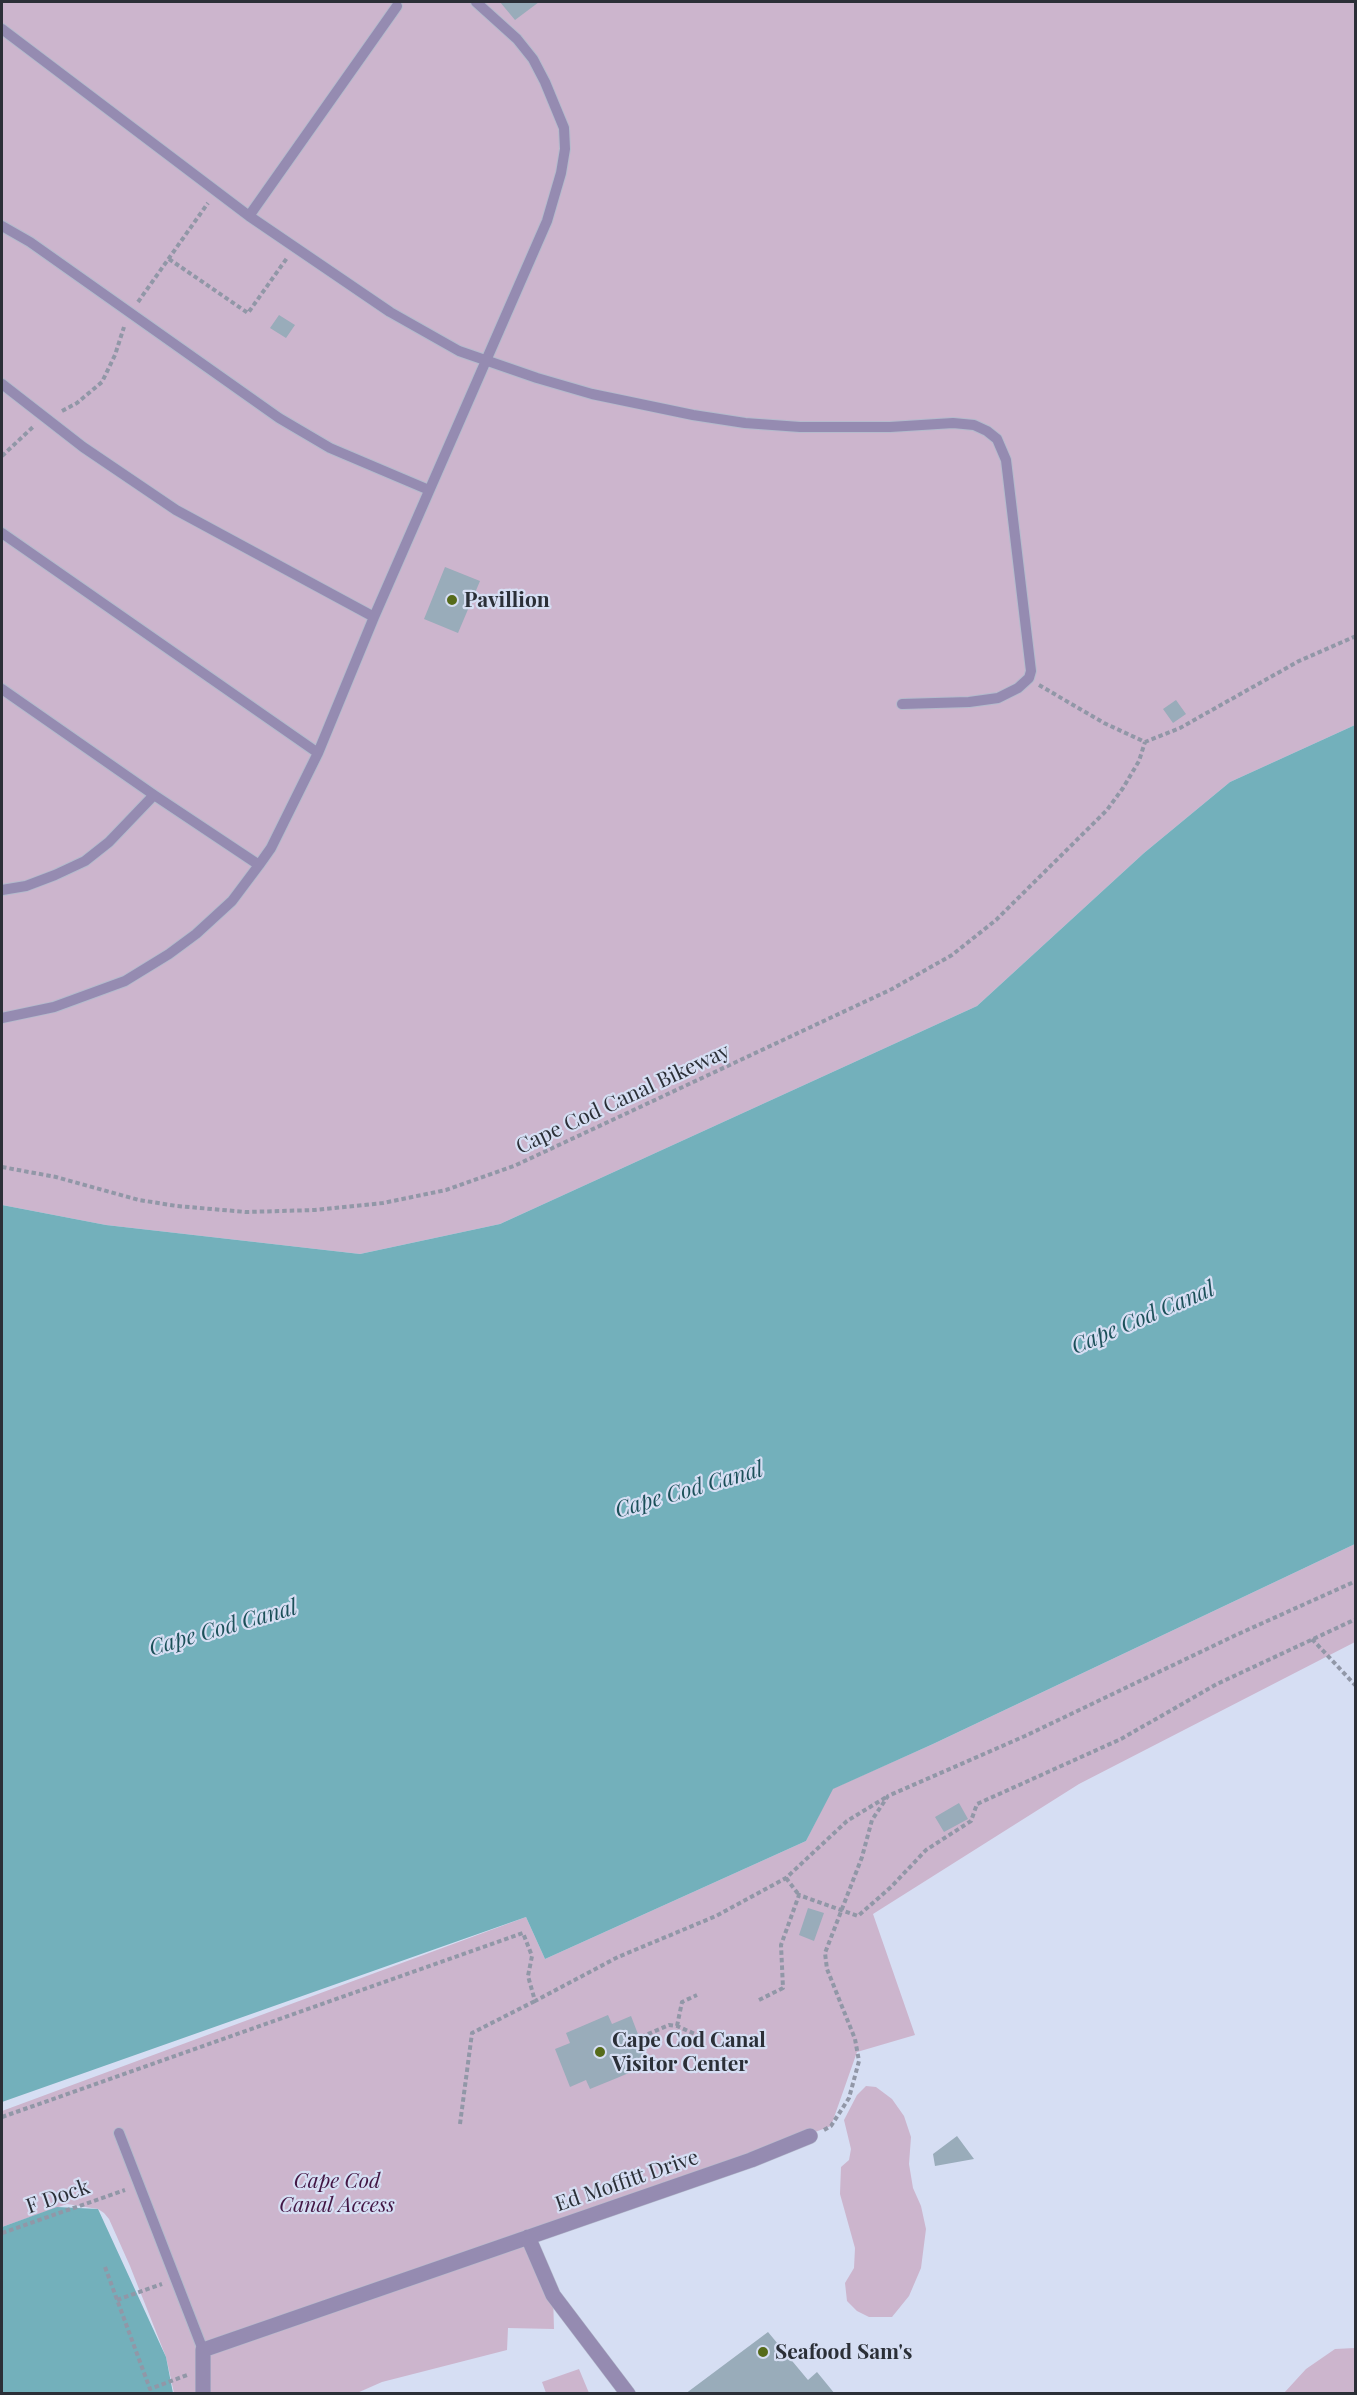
<!DOCTYPE html>
<html>
<head>
<meta charset="utf-8">
<style>
  body { margin:0 }
  #map { position:relative; width:1357px; height:2395px; overflow:hidden; background:#d6def3; font-family:"Playfair Display",serif }
  canvas { display:block }
  .frame { position:absolute; inset:0; border:3px solid #2b2f37; pointer-events:none }
</style>
</head>
<body>
<div id="map">
<canvas width="1357" height="2395"></canvas>
<div class="frame"></div>
</div>
<script>
const g = document.querySelector('canvas').getContext('2d');
g.lineJoin = 'round';
function paint(path, color) {
  g.fillStyle = color;
  g.fill(path, 'evenodd');
}
function toPath(rows) {
  const path = new Path2D();
  for (const r of rows) {
    path.moveTo(r[0], r[1]);
    for (let i = 2; i < r.length; i += 2) path.lineTo(r[i], r[i + 1]);
  }
  return path;
}
function stroke(path, color, width, dash) {
  g.strokeStyle = color;
  g.lineWidth = width;
  g.lineCap = dash ? 'butt' : 'round';
  g.setLineDash(dash || []);
  g.stroke(path);
}
function write(font, color, halo, rows, align = 'center') {
  g.font = font + ' "Playfair Display",serif';
  g.lineWidth = 4.5;
  g.setLineDash([]);
  g.textBaseline = 'middle';
  g.strokeStyle = halo;
  g.fillStyle = color;
  for (const [text, x, y, turn = 0] of rows) {
    g.save();
    g.translate(x, y);
    g.rotate((+turn || 0) * Math.PI / 180);
    g.textAlign = isNaN(turn) ? turn : align;
    if (halo) g.strokeText(text, 0, 0);
    g.fillText(text, 0, 0);
    g.restore();
  }
}
paint(toPath([
  [2,2,1355,2,1355,725,1230,782,1144,853,977,1006,500,1224,360,1254,106,1225,2,1205],
  [1355,1544,1355,1642,1079,1784,873,1914,915,2035,857,2052,831,2126,650,2195,529,2237,553,2295,554,2329,508,2328,507,2350,382,2382,357,2393,174,2393,166,2357,130,2266,109,2219,104,2213,98,2209,67,2204,2,2227,2,2111,526,1917,545,1959,806,1841,832,1789,933,1744],
  [866,2086,876,2087,892,2099,904,2116,911,2137,909,2164,913,2188,921,2206,926,2229,921,2268,909,2296,892,2317,869,2317,857,2311,847,2301,845,2283,854,2268,855,2248,840,2194,841,2167,849,2160,851,2149,844,2120,857,2095],
  [1355,2348,1355,2393,1284,2393,1306,2369,1335,2349],
  [579,2369,589,2393,546,2393,542,2382]
]), '#ccb5cd');
paint(toPath([
  [1355,725,1355,1544,933,1744,833,1789,806,1841,545,1959,526,1917,2,2102,2,1205,106,1225,360,1254,500,1224,977,1006,1144,853,1230,782],
  [57,2207,98,2209,166,2357,173,2393,2,2393,2,2227]
]), '#73b0bb');
paint(toPath([
  [500,2,539,2,515,20],
  [279,315,295,325,286,338,270,328],
  [445,567,480,581,458,633,424,619],
  [1176,700,1186,714,1173,723,1163,709],
  [959,1803,968,1819,944,1832,935,1817],
  [808,1908,824,1913,814,1941,799,1935],
  [608,2015,612,2024,631,2016,646,2055,627,2063,631,2072,617,2078,590,2089,586,2080,570,2087,555,2049,570,2043,566,2033],
  [957,2136,974,2159,935,2166,933,2154],
  [768,2332,808,2380,817,2372,835,2394,685,2394]
]), '#99acba');
const lane = toPath([
  [2,29,249,216,390,312,459,351,537,378,592,394,693,415,745,423,800,427,890,427,953,423,974,425,987,431,997,439,1006,460,1031,671,1029,678,1018,688,998,698,969,702,902,704],
  [249,216,397,6],
  [2,226,30,242,279,418,330,448,429,490],
  [2,384,83,447,176,510,374,617],
  [2,533,318,753],
  [2,689,154,795,259,865],
  [2,890,26,886,55,875,85,861,109,842,154,795],
  [2,1018,54,1007,125,981,169,954,196,934,232,901,259,865,271,848,318,753,374,617,547,221,561,173,565,149,564,128,545,82,533,59,517,39,476,2],
  [119,2133,203,2350]
]);
const street = toPath([
  [528,2237,553,2295,628,2394],
  [203,2394,203,2350,751,2160,810,2136]
]);
stroke(lane, '#b4bbcd', 12);
stroke(street, '#b4bbcd', 16);
stroke(toPath([
  [169,259,248,313,287,258],
  [138,302,208,203],
  [62,411,77,403,102,382,115,355,124,327],
  [2,456,34,426],
  [1039,685,1104,723,1145,742,1180,728,1299,661,1356,636],
  [2,1167,56,1177,139,1200,177,1206,246,1212,315,1210,383,1203,446,1190,514,1166,892,989,952,955,996,920,1107,810,1123,788,1139,761,1145,742],
  [1312,1639,1356,1686],
  [786,1878,799,1895],
  [759,2000,783,1988,781,1945,799,1895,858,1916,891,1887,926,1850,971,1821,977,1804,1121,1739,1217,1684,1356,1619],
  [677,2026,682,2002,697,1995],
  [641,2037,669,2025,677,2026,704,2038],
  [2,2117,523,1933,532,1956,528,1976,535,2001,618,1957,716,1916,786,1878,847,1821,888,1796],
  [460,2124,472,2033,535,2001],
  [824,2130,831,2126,849,2098,859,2061,855,2039,827,1969,825,1953,862,1857,872,1820,888,1796,1025,1736,1236,1635,1356,1581],
  [2,2233,125,2190],
  [105,2267,150,2389,187,2375],
  [117,2300,162,2284]
]), '#9197a7', 4, [4.5, 3]);
stroke(lane, '#958bb1', 10);
stroke(street, '#958bb1', 15);
for (const [x, y, r, color] of [
  [452,600,6,"#566b1a"],
  [600,2052,6,"#566b1a"],
  [763,2352,6,"#566b1a"]
]) {
  const dot = new Path2D();
  dot.arc(x, y, r, 0, 2 * Math.PI);
  g.fillStyle = color;
  g.fill(dot);
  stroke(dot, '#d6def3', 2);
}
write('bold 21px', '#2b2f37', '#d6def3', [
  ["Pavillion",464,600],
  ["Cape Cod Canal",612,2040],
  ["Visitor Center",612,2064],
  ["Seafood Sam's",775,2352]
], 'left');
write('21px', '#2b2f37', '#d6def3', [
  ["Cape Cod Canal Bikeway",623,1099,-25],
  ["Ed Moffitt Drive",627,2181,-19],
  ["F Dock",58,2197,-19]
]);
write('italic 21px', '#421644', '#d6def3', [
  ["Cape Cod",337,2181],
  ["Canal Access",337,2205]
]);
write('italic 22px', '#1b5059', '#d6def3', [
  ["Cape Cod Canal",1143,1318,-23],
  ["Cape Cod Canal",689,1490,-16],
  ["Cape Cod Canal",223,1628,-16]
]);
</script>
</body>
</html>
